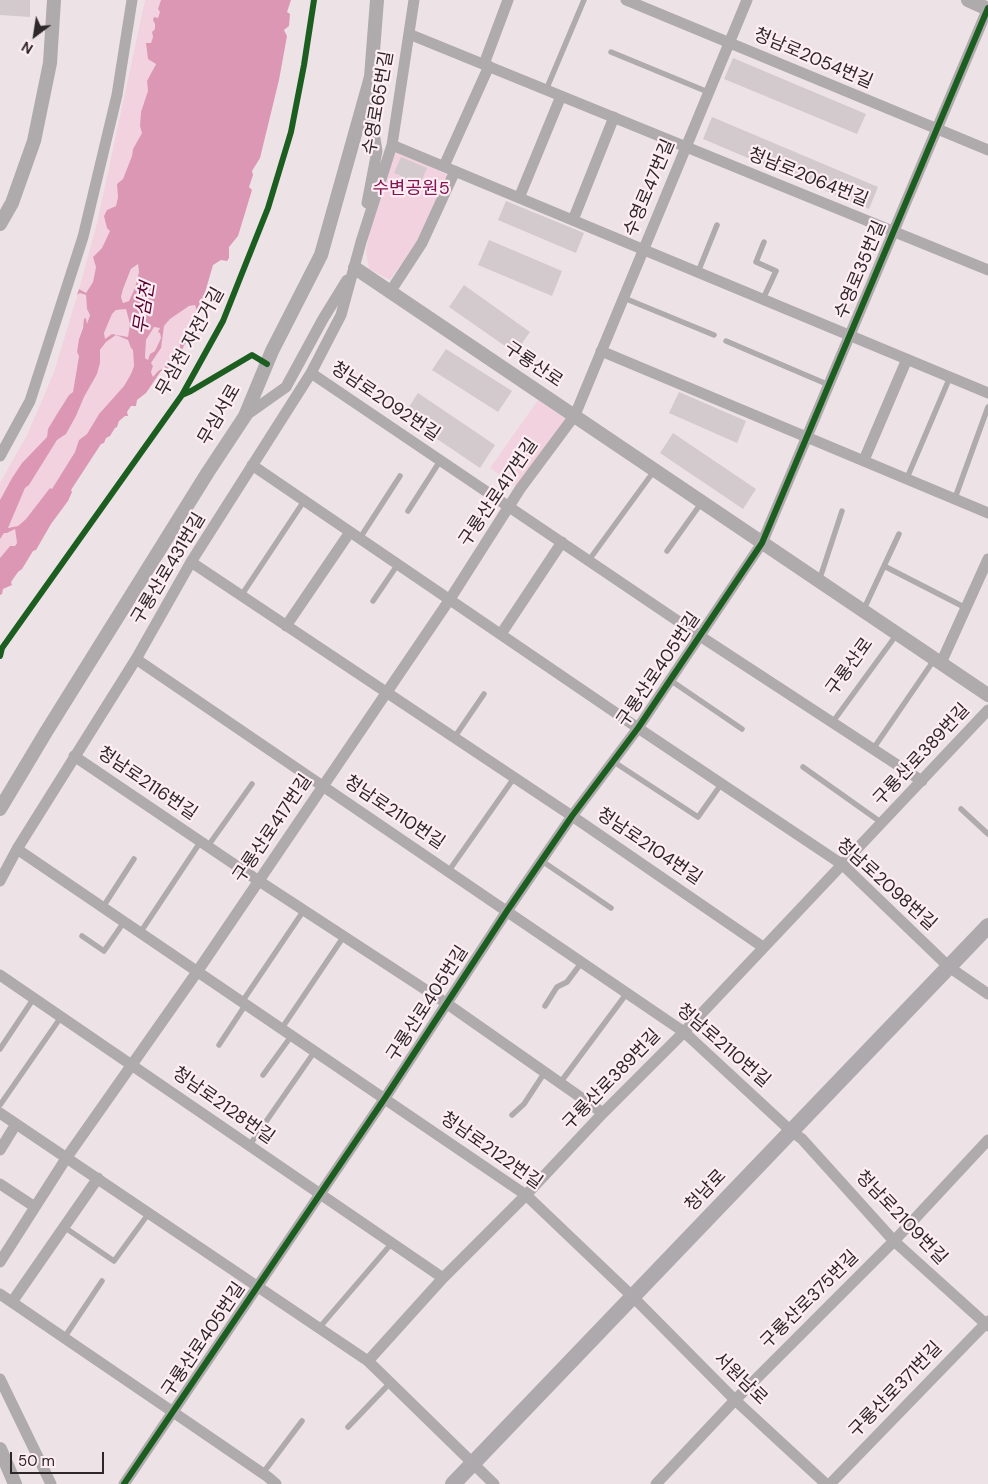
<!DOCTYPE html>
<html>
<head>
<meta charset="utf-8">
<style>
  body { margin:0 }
  #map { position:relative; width:988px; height:1484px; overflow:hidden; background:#ede3e7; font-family:"DM Sans",sans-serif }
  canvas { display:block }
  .north { position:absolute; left:10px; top:10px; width:50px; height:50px; -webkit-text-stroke:4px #feedf3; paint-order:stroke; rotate:211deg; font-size:14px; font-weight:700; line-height:20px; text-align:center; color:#2d2729 }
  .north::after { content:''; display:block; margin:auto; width:18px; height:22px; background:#2d2729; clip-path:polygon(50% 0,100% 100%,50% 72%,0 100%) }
  .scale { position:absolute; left:10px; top:1452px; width:94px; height:22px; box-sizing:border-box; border:2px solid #2d2729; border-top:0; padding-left:6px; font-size:15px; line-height:18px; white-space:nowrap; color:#2d2729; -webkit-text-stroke:4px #feedf3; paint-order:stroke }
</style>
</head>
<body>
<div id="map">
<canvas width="988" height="1484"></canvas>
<div class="north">N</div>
<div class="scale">50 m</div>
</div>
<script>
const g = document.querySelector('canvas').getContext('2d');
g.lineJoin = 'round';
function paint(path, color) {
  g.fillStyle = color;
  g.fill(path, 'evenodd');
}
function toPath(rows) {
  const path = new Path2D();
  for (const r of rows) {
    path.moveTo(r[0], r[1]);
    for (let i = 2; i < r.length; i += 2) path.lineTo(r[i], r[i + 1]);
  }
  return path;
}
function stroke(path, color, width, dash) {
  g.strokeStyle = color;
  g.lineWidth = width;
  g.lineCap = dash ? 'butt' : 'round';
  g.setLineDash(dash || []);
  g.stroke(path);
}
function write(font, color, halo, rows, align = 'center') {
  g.font = font + ' "DM Sans","Noto Sans KR",sans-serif';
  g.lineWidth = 4.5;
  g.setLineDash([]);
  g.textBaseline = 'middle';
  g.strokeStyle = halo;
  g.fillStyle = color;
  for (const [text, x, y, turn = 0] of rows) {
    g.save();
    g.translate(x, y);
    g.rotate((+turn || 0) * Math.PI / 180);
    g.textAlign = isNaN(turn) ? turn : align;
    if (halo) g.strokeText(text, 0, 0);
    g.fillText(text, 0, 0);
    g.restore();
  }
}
paint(toPath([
  [145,0,161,0,158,9,160,12,158,18,153,20,155,24,155,29,152,33,153,37,151,43,147,43,156,63,147,81,148,91,142,133,133,149,132,156,123,179,118,184,118,197,116,206,107,210,111,231,102,248,97,253,96,267,93,282,86,293,79,289,97,223],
  [396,152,448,175,419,238,390,280,369,269,366,251,372,220],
  [138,264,139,272,135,288,129,301,123,303,121,297,123,289,132,269],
  [80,293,86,295,87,309,90,315,87,325,83,325,79,339,77,352,79,356,73,392,69,395,57,414,48,429,47,437,22,463,12,478,0,500,0,483,28,433,54,372,77,296],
  [195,305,198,314,191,330,181,343,180,349,175,356,168,361,163,368,158,371,153,377,151,372,153,367,151,363,161,348,163,326,170,319,189,306],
  [126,308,130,324,128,337,112,334,105,340,104,333,112,314,116,310],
  [154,327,160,328,161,338,155,352,150,354,148,360,145,358,146,340],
  [116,335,128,340,133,350,134,366,131,374,124,386,99,414,87,434,79,440,75,452,52,489,50,488,26,519,18,526,7,528,25,488,29,485,57,440,66,434,76,416,84,397,97,374,100,363,100,351,106,342],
  [538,400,570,422,520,489,490,468],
  [15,529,17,543,15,546,10,546,0,558,0,539,4,533,7,533]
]), '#f3d2df');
paint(toPath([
  [161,0,291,0,287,12,290,14,289,26,284,30,287,36,279,80,260,158,252,171,253,175,249,187,252,190,238,236,229,247,229,258,227,261,221,260,213,265,192,337,184,345,181,354,165,372,161,371,146,393,137,400,136,406,131,406,127,412,128,416,125,416,119,421,117,427,115,428,110,436,106,438,104,443,101,444,71,490,72,492,68,501,51,524,36,550,33,551,22,569,18,572,11,582,12,585,3,589,2,594,0,595,0,558,10,546,15,546,17,543,15,529,7,533,4,533,0,539,0,500,12,478,22,463,47,437,48,429,57,414,69,395,73,392,79,356,77,352,79,339,83,328,84,319,86,318,87,324,90,315,87,309,86,295,80,293,77,295,79,289,86,293,93,282,96,267,93,257,102,248,110,231,107,228,104,216,107,210,116,206,118,197,117,184,123,179,132,156,133,149,142,133,140,126,141,112,148,91,147,81,156,64,148,59,146,43,151,43,153,37,152,32,155,29,155,24,153,20,154,17,158,18,160,12,158,9],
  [138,264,139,272,135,288,129,301,123,303,121,297,123,289,131,269],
  [195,305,198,314,191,330,180,343,180,349,175,356,168,361,164,368,158,371,153,377,151,372,153,366,151,363,161,348,164,326,170,319,189,306],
  [126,309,130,324,128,337,112,334,105,339,104,333,112,314,116,310],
  [154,327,160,328,158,332,160,333,161,338,155,351,150,354,148,360,145,358,146,340],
  [116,335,128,340,131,348,133,350,134,366,131,374,124,386,99,414,87,434,79,440,75,452,52,489,50,488,26,519,18,526,8,528,25,488,29,485,57,440,66,434,76,416,84,397,97,374,100,363,100,350,106,342]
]), '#dc97b5');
paint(toPath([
  [0,0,30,0,30,17,0,15],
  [733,58,866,114,857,134,724,79],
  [712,117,878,187,869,209,703,139],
  [401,157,427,168,420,184,394,173],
  [506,201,584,233,576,253,498,220],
  [489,240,562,271,552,296,478,265],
  [464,285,530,332,515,353,449,307],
  [446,349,512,391,498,412,432,370],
  [679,392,746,421,737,443,669,413],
  [418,393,495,445,480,468,403,416],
  [673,433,756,489,743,509,660,453]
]), '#d2cacd');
stroke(toPath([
  [611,52,708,92],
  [546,90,584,0],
  [698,272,717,225],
  [624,298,714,335],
  [763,299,776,271,756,262,764,242],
  [726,341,829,385],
  [907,478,950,377],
  [955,498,988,407],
  [408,511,440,461],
  [360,538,400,476],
  [667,551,702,502],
  [589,560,654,471],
  [884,566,966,608],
  [819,581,842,511],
  [241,596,304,501],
  [373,601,398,564],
  [863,611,899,534],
  [670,680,742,729],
  [832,723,897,634],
  [454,738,484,694],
  [873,749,934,660],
  [614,762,698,817,722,783],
  [803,767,882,823],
  [961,809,988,834],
  [208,846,252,784],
  [542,861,611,908],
  [448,872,514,778],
  [103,907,134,859],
  [140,933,201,841],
  [82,936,104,951,124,922],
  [242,1002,304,910],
  [545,1006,557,987,567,982,582,962],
  [282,1028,344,936],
  [219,1045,246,1004],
  [0,1049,34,998],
  [263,1075,292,1035],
  [560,1083,627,993],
  [0,1105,61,1017],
  [512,1115,524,1104,545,1072],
  [249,1146,315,1051],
  [64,1227,114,1261,149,1213],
  [319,1328,392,1243],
  [64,1338,102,1281],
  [348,1427,390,1383],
  [263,1473,302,1421]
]), '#afaaac', 5.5);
stroke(toPath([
  [626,0,988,150],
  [409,34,988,270],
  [484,64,508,0],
  [392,145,988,393],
  [444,166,489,66],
  [519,198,561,96],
  [367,203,377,151,371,115,371,88],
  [573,220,614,117],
  [390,292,422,243,455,171],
  [601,351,988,513],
  [311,373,700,636,922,781],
  [245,416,286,387,323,319,347,280],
  [0,456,30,401,83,237,117,95,132,0],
  [864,460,907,359],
  [252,465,638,728,843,865,949,967,988,994],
  [191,562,572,816,763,947],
  [286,626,350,532],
  [501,634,562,542],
  [136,659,684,1032,791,1131,802,1139,894,1241,988,1326],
  [941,663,988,559],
  [74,756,259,881,446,1003,603,1113],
  [17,849,526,1195,633,1297,735,1400,826,1484],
  [0,881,17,849,136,659,191,562,311,373,341,315,361,242,392,145,414,0],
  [0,975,443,1278],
  [0,1113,368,1361,494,1484],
  [0,1150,16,1124],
  [0,1184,35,1207],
  [0,1262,67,1157,197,972,450,599,520,489,575,415,747,0],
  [0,1294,173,1412,268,1477,276,1484],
  [12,1302,98,1178],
  [368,1361,443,1278,526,1195,603,1113,684,1032,988,710],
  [0,1379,51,1484],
  [124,1484,385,1098,507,911,572,816,638,728,762,543,988,8],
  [656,1484,735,1400,894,1241,988,1140],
  [830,1484,988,1321]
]), '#afaaac', 11);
stroke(toPath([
  [968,0,988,9],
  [0,224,12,203,34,141,50,63,54,0],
  [355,268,988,695],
  [0,809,46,732,208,472,245,416,272,351,321,255,371,77,377,0],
  [0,1449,15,1484]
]), '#afaaac', 14);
stroke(toPath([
  [453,1484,988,926]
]), '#aea9ac', 16);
stroke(toPath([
  [182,395,191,391,252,355,267,364],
  [0,656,2,648,182,395,223,321,268,208,291,132,304,65,314,0],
  [124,1484,385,1098,507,911,572,816,638,728,762,543,988,8]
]), '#1b5e20', 6);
write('18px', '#2d2729', '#feedf3', [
  ["청남로2054번길",813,59,23],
  ["수영로65번길",379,103,-80],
  ["청남로2064번길",808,178,22],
  ["수영로47번길",650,188,-67],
  ["수영로35번길",861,270,-67],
  ["무심천 자전거길",191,342,-61],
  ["구룡산로",533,365,34],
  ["청남로2092번길",385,402,34],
  ["무심서로",220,415,-60],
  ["구룡산로417번길",499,493,-56],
  ["구룡산로431번길",169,569,-59],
  ["구룡산로",850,667,-54],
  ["구룡산로405번길",659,670,-56],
  ["구룡산로389번길",922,755,-47],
  ["청남로2116번길",147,784,34],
  ["청남로2110번길",394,813,34],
  ["구룡산로417번길",273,829,-56],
  ["청남로2104번길",649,847,34],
  ["청남로2098번길",886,885,42],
  ["구룡산로405번길",428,1004,-57],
  ["청남로2110번길",723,1046,41],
  ["구룡산로389번길",612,1080,-46],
  ["청남로2128번길",223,1106,35],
  ["청남로2122번길",491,1151,35],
  ["청남로",706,1191,-46],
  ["청남로2109번길",901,1218,46],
  ["구룡산로375번길",810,1300,-45],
  ["구룡산로405번길",204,1340,-56],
  ["서원남로",740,1379,44],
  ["구룡산로371번길",896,1390,-46]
]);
write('18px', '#841451', '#feedf3', [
  ["수변공원5",411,189]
]);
write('italic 19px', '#570032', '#feedf3', [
  ["무심천",145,308,-81]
]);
</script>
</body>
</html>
